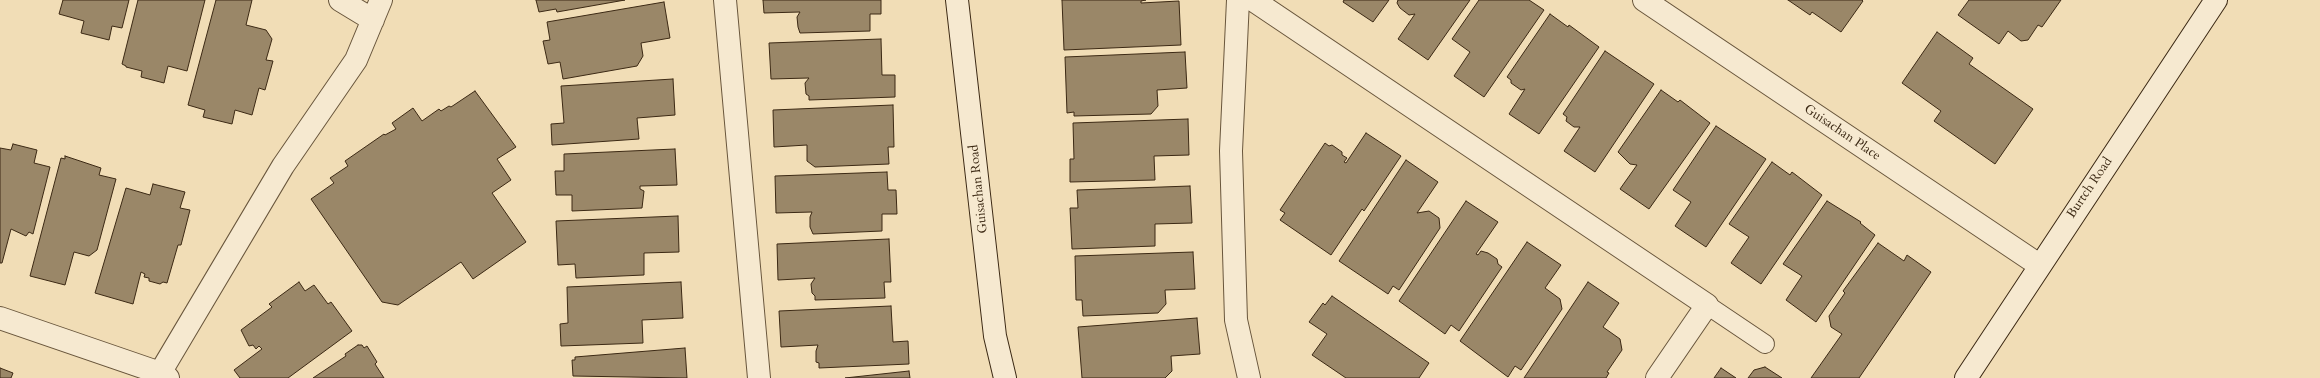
<!DOCTYPE html>
<html>
<head>
<meta charset="utf-8">
<style>
  body { margin:0 }
  canvas { display:block; background:#f1ddb6 }
</style>
</head>
<body>
<canvas width="2320" height="378"></canvas>
<script>
const g = document.querySelector('canvas').getContext('2d');
g.lineJoin = 'round';
function paint(path, color) {
  g.fillStyle = color;
  g.fill(path, 'evenodd');
}
function toPath(rows) {
  const path = new Path2D();
  for (const r of rows) {
    path.moveTo(r[0], r[1]);
    for (let i = 2; i < r.length; i += 2) path.lineTo(r[i], r[i + 1]);
  }
  return path;
}
function stroke(path, color, width, dash) {
  g.strokeStyle = color;
  g.lineWidth = width;
  g.lineCap = dash ? 'butt' : 'round';
  g.setLineDash(dash || []);
  g.stroke(path);
}
function write(font, color, halo, rows, align = 'center') {
  g.font = font + ' Cardo,serif';
  g.lineWidth = 3;
  g.setLineDash([]);
  g.textBaseline = 'middle';
  g.strokeStyle = halo;
  g.fillStyle = color;
  for (const [text, x, y, turn = 0] of rows) {
    g.save();
    g.translate(x, y);
    g.rotate((+turn || 0) * Math.PI / 180);
    g.textAlign = isNaN(turn) ? turn : align;
    if (halo) g.strokeText(text, 0, 0);
    g.fillText(text, 0, 0);
    g.restore();
  }
}
const building = toPath([
  [63,0,129,0,122,28,112,26,109,40,81,33,84,21,59,14,63,0],
  [138,0,205,0,187,71,168,66,164,83,141,77,142,71,126,67,126,66,122,64,138,0],
  [216,0,252,0,246,25,266,30,272,39,266,60,273,61,265,90,259,88,252,115,235,110,232,124,203,117,205,110,188,105,216,0],
  [536,0,625,0,557,12,556,9,539,12,536,0],
  [763,0,881,0,881,14,870,14,870,31,800,33,798,27,797,17,800,12,764,13,763,0],
  [1062,0,1146,0,1141,1,1141,3,1179,1,1181,45,1064,50,1062,0],
  [1344,0,1389,0,1373,22,1343,2,1344,0],
  [1398,0,1470,0,1428,60,1398,39,1415,14,1409,15,1400,8,1397,3,1398,0],
  [1479,0,1529,0,1544,10,1484,97,1454,76,1470,52,1452,39,1479,0],
  [1788,0,1862,0,1863,1,1841,32,1812,12,1810,15,1788,0],
  [1969,0,2061,0,2042,27,2038,25,2028,40,2021,41,2008,31,1999,44,1958,15,1969,0],
  [664,2,670,38,641,43,643,56,637,66,563,79,560,62,548,64,543,41,550,40,547,22,664,2],
  [1550,14,1568,27,1569,25,1599,47,1539,134,1509,114,1525,89,1521,90,1511,83,1511,80,1507,77,1550,14],
  [1937,32,1973,58,1969,64,2033,109,1995,164,1934,121,1941,111,1902,83,1937,32],
  [881,39,882,75,895,75,895,97,809,100,809,96,806,94,805,83,809,78,771,79,769,43,881,39],
  [1605,51,1654,84,1595,172,1564,151,1580,127,1574,127,1566,121,1567,117,1563,114,1605,51],
  [1185,52,1187,88,1157,90,1158,106,1151,114,1074,116,1074,112,1067,113,1065,57,1185,52],
  [673,79,675,115,637,118,639,139,552,145,551,124,564,123,561,86,673,79],
  [1661,90,1678,102,1680,100,1710,123,1649,209,1620,189,1637,165,1630,164,1618,152,1661,90],
  [475,91,516,147,497,159,511,180,492,193,526,242,473,279,461,262,398,305,382,302,311,199,334,183,330,178,348,166,345,161,384,134,385,135,396,129,392,123,413,108,422,121,439,109,441,111,449,106,451,107,475,91],
  [893,105,894,147,888,147,889,164,815,167,807,161,807,145,774,147,773,110,893,105],
  [1188,119,1189,155,1154,156,1155,180,1070,182,1070,159,1074,159,1073,123,1188,119],
  [1716,126,1766,159,1706,247,1675,226,1691,202,1673,190,1716,126],
  [1366,133,1401,156,1364,211,1362,209,1331,255,1280,220,1285,213,1280,210,1325,143,1329,146,1332,145,1342,152,1342,155,1347,158,1344,162,1346,163,1366,133],
  [13,144,37,150,34,163,50,167,33,234,29,232,26,236,11,229,2,263,0,263,0,148,11,150,13,144],
  [675,149,677,185,640,186,640,189,644,191,642,208,572,211,572,195,556,195,555,171,564,171,564,154,675,149],
  [65,156,101,168,99,175,116,179,97,250,89,256,74,252,65,285,30,276,61,158,65,159,65,156],
  [1406,160,1438,182,1417,213,1429,211,1439,218,1440,228,1399,290,1393,286,1388,294,1339,261,1406,160],
  [1772,162,1790,175,1792,172,1822,195,1761,284,1731,263,1749,237,1729,224,1772,162],
  [887,172,888,190,896,190,897,214,882,214,882,231,813,234,810,227,810,217,812,212,776,213,775,176,887,172],
  [153,184,185,192,180,208,190,210,181,245,178,245,167,283,163,282,160,284,149,281,149,278,144,277,145,274,141,272,133,304,95,293,126,188,150,195,153,184],
  [1190,186,1192,223,1155,224,1155,246,1072,249,1070,208,1078,208,1077,190,1190,186],
  [1466,201,1498,222,1476,254,1478,255,1481,251,1488,253,1497,259,1498,264,1502,267,1459,331,1451,325,1445,334,1399,301,1466,201],
  [1827,201,1861,222,1860,223,1875,235,1816,322,1786,300,1802,276,1783,264,1827,201],
  [678,216,679,252,644,253,644,275,576,278,575,264,558,265,556,221,678,216],
  [889,239,891,282,884,282,885,298,815,300,815,296,812,293,811,284,815,278,778,280,777,244,889,239],
  [1527,242,1561,265,1545,288,1560,299,1562,309,1521,370,1515,366,1508,377,1460,341,1527,242],
  [1878,243,1904,261,1907,255,1931,272,1859,378,1811,378,1842,334,1831,327,1829,316,1845,293,1843,291,1878,243],
  [1193,252,1195,289,1165,290,1166,304,1158,313,1083,316,1082,300,1076,300,1075,256,1193,252],
  [299,282,305,291,314,285,328,304,331,302,352,331,288,378,240,378,234,370,262,349,259,346,256,349,253,345,249,346,241,330,272,307,269,304,299,282],
  [681,282,683,318,642,320,643,343,561,346,560,324,568,323,567,287,681,282],
  [1588,282,1619,303,1603,327,1620,339,1622,350,1607,372,1609,373,1606,378,1524,378,1588,282],
  [1332,296,1429,363,1419,378,1346,378,1312,355,1327,334,1309,322,1323,303,1325,305,1332,296],
  [891,306,893,342,908,341,909,364,819,368,819,363,816,362,816,351,818,345,781,347,779,311,891,306],
  [1197,318,1200,354,1171,356,1172,371,1165,378,1082,378,1078,327,1197,318],
  [358,345,362,345,364,348,367,346,377,362,375,364,384,378,313,378,346,356,345,354,358,345],
  [685,348,687,378,573,376,572,360,575,360,575,357,685,348],
  [1765,367,1782,378,1748,378,1754,370,1765,367],
  [0,368,13,373,11,378,0,378,0,368],
  [1721,368,1736,378,1714,378,1721,368],
  [909,371,910,378,845,378,909,371]
]);
paint(building, '#9a8768');
stroke(building, '#3c2914', 1);
const lane = toPath([
  [1707,305,1765,344]
]);
const street = toPath([
  [340,0,373,20],
  [725,0,759,378],
  [1238,0,1231,151,1236,320,1249,378],
  [1253,0,1707,305,1657,378],
  [1644,0,2039,265],
  [0,318,160,373,168,378],
  [160,373,283,166,356,60,381,0]
]);
const secondary = toPath([
  [957,0,995,336,1005,378],
  [1966,378,2216,0]
]);
stroke(lane, '#69563c', 20);
stroke(street, '#69563c', 24);
stroke(secondary, '#3c2914', 24);
stroke(lane, '#f6e9d0', 18);
stroke(street, '#f6e9d0', 22);
stroke(secondary, '#f6e9d0', 22);
write('13px', '#3c2914', '#f6e9d0', [
  ["Guisachan Place",1842,133,34],
  ["Burtch Road",2090,188,-56],
  ["Guisachan Road",979,189,-96]
]);
</script>
</body>
</html>
